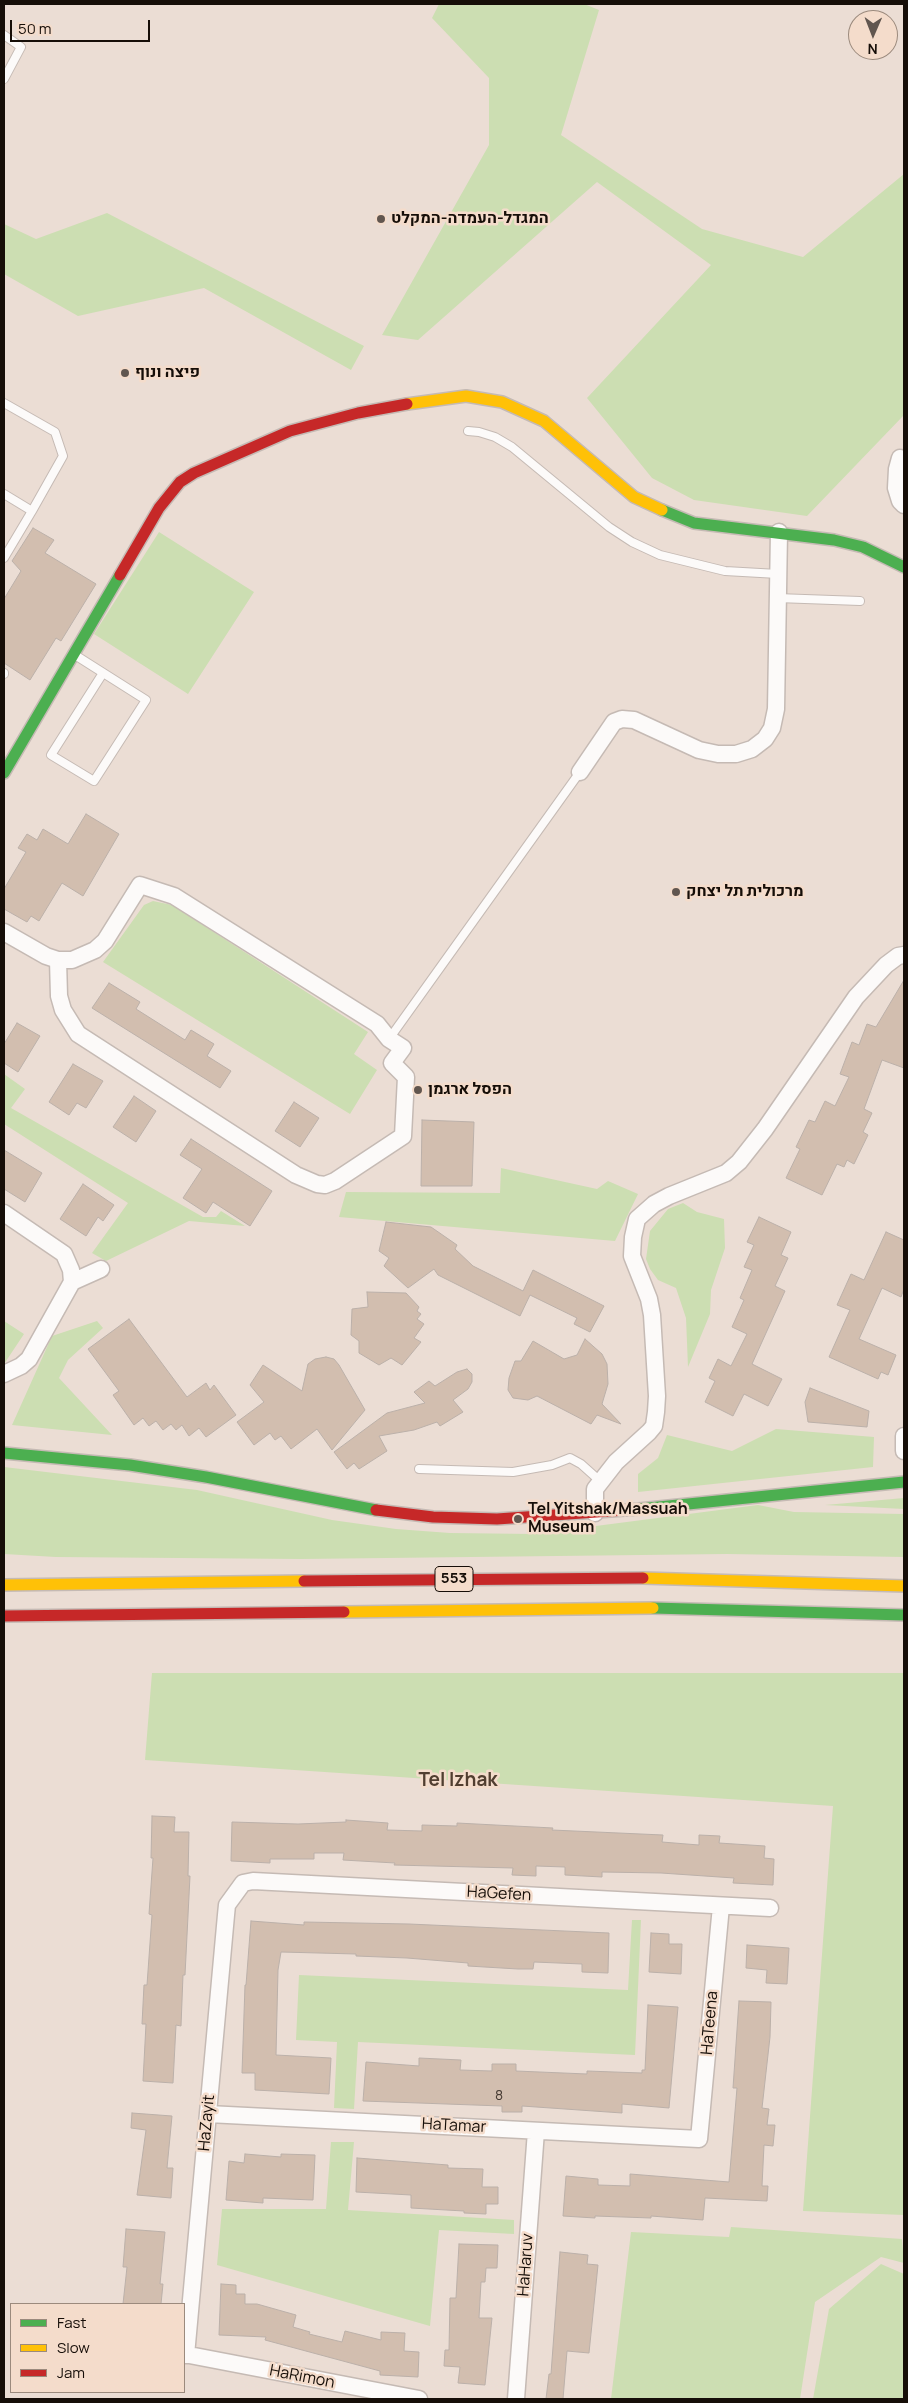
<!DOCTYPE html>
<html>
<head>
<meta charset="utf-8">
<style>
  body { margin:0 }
  #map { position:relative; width:908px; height:2403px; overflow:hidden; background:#ebddd4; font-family:Manrope,sans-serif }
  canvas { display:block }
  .frame { position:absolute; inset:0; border:5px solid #160e08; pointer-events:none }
  .legend { position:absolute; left:10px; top:2303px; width:175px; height:90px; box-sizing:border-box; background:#f4dccb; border:1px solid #9b8a7d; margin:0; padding:6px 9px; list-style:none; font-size:15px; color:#160e08 }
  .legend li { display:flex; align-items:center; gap:10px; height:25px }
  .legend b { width:25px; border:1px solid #9b8a7d }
  .north { position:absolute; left:848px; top:10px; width:50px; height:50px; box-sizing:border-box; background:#f4dccb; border:1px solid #9b8a7d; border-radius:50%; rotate:181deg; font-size:14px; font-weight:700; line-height:20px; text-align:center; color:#160e08 }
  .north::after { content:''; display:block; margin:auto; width:18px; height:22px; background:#61564f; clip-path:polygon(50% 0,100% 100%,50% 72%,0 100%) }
  .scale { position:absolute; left:10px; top:20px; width:140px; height:22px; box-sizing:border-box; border:2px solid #160e08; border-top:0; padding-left:6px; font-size:15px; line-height:18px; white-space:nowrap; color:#160e08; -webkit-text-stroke:4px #f4dccb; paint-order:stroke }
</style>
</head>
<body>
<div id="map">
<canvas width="908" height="2403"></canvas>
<div class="frame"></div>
<ul class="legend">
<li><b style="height:6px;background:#4caf50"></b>Fast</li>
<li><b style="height:6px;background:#ffc107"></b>Slow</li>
<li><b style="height:6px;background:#c62828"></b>Jam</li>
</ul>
<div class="north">N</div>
<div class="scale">50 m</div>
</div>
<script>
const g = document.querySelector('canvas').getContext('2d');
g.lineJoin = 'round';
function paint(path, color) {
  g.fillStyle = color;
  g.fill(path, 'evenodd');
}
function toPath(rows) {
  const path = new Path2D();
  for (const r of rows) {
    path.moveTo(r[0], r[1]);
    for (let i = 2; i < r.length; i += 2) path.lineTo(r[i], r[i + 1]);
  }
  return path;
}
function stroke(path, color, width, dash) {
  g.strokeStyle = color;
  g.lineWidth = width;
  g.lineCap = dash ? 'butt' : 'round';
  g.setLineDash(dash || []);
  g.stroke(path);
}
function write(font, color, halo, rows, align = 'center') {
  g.font = font + ' Manrope,Heebo,sans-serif';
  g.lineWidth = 5;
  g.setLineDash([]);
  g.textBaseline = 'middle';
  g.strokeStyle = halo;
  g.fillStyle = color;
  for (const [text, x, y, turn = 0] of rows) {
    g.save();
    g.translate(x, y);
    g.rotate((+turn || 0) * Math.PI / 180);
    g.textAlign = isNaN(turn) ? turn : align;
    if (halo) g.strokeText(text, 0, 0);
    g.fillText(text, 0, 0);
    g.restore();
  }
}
paint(toPath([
  [439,4,584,4,599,10,561,135,702,229,803,257,904,174,904,415,807,516,694,500,652,478,587,398,711,265,597,182,418,340,382,335,489,145,489,78,432,18],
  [107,213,364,346,351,370,204,288,78,316,4,274,4,224,36,239],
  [159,532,254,592,188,694,94,634],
  [153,901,172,905,368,1032,354,1054,377,1070,350,1114,103,962,144,905],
  [4,1074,25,1089,11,1108,203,1217,216,1217,221,1211,245,1226,189,1221,106,1261,92,1253,128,1203,4,1124],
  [501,1168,597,1189,608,1181,638,1194,615,1241,339,1217,346,1192,500,1193],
  [683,1203,697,1212,724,1219,725,1248,711,1290,710,1314,688,1367,686,1318,676,1288,658,1280,650,1269,646,1259,650,1231,668,1209],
  [4,1321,24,1334,4,1364],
  [97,1321,103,1328,68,1360,59,1378,112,1435,12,1425,52,1336],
  [776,1429,874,1437,873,1467,638,1492,638,1474,658,1458,667,1435,732,1451],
  [4,1467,197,1490,332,1520,396,1529,450,1533,534,1534,758,1505,794,1512,904,1514,904,1557,727,1554,301,1559,56,1557,4,1554],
  [904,1498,904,1509,825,1505],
  [152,1673,904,1673,904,2215,803,2211,833,1806,145,1760],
  [632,1920,641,1920,635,2055,358,2042,354,2109,334,2108,337,2042,296,2040,299,1975,628,1990],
  [331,2142,354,2142,348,2210,514,2220,514,2234,439,2230,430,2326,217,2265,222,2209,326,2209],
  [731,2227,902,2239,904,2263,881,2257,815,2302,800,2399,611,2399,631,2232,729,2237],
  [881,2264,904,2274,904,2399,813,2399,829,2309]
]), '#ccdeb2');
const building = toPath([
  [33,528,54,540,45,553,96,584,61,641,56,638,30,680,4,663,4,599,21,571,12,561,33,528],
  [86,814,119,834,83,896,62,883,39,921,31,916,27,922,4,909,4,889,26,852,18,848,27,834,37,840,43,829,68,844,86,814],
  [904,980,904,1068,882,1060,864,1109,872,1113,863,1132,868,1135,854,1164,847,1160,844,1167,837,1164,822,1195,786,1178,800,1149,796,1147,809,1120,815,1122,825,1101,835,1106,849,1077,840,1074,852,1042,859,1045,867,1024,876,1027,904,980],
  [109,983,140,1002,136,1009,185,1040,191,1030,214,1044,207,1056,231,1071,220,1088,92,1008,109,983],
  [17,1023,40,1036,18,1072,4,1063,4,1044,17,1023],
  [73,1064,103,1081,86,1108,77,1103,69,1115,49,1102,73,1064],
  [134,1096,156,1111,136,1142,113,1127,134,1096],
  [294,1102,319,1118,300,1147,275,1131,294,1102],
  [422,1120,474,1122,472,1186,421,1186,422,1120],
  [191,1139,272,1191,250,1226,213,1202,206,1213,183,1198,202,1169,180,1155,191,1139],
  [4,1150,42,1173,25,1202,4,1189,4,1150],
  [83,1184,114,1205,103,1221,98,1217,86,1236,60,1219,83,1184],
  [759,1217,791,1232,781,1255,788,1258,775,1286,785,1291,752,1364,782,1379,768,1406,744,1394,733,1416,705,1402,715,1381,709,1378,718,1359,731,1366,747,1334,732,1327,744,1300,740,1298,752,1270,744,1267,754,1245,747,1242,759,1217],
  [386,1222,431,1227,457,1245,455,1249,473,1266,523,1291,533,1270,604,1306,590,1332,574,1324,577,1318,530,1295,520,1316,438,1275,434,1269,408,1288,384,1266,389,1258,379,1251,386,1222],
  [886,1232,904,1240,904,1289,901,1297,882,1288,859,1339,896,1355,888,1375,881,1372,878,1379,829,1357,850,1310,837,1305,851,1274,864,1280,886,1232],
  [367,1292,406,1293,419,1307,417,1311,421,1314,417,1319,424,1324,414,1338,421,1342,402,1365,391,1358,379,1365,359,1353,359,1341,351,1335,352,1309,368,1307,367,1292],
  [129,1319,187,1397,206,1383,210,1390,214,1385,236,1415,206,1437,199,1428,189,1436,182,1425,176,1430,171,1424,163,1430,156,1421,149,1426,143,1418,134,1425,113,1395,119,1391,88,1349,129,1319],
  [585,1339,602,1354,607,1364,608,1384,602,1404,621,1424,597,1415,591,1424,537,1396,528,1400,513,1398,508,1390,509,1378,515,1361,521,1361,533,1341,564,1359,577,1355,585,1339],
  [326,1357,334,1359,339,1365,365,1410,332,1450,317,1429,291,1449,281,1436,275,1440,270,1433,254,1445,237,1422,264,1402,250,1385,263,1365,302,1391,308,1364,315,1359,326,1357],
  [467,1369,472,1374,472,1382,468,1389,453,1400,463,1412,440,1426,437,1422,414,1430,379,1436,387,1451,359,1469,354,1463,347,1469,334,1452,387,1413,425,1403,414,1392,429,1381,435,1386,457,1372,467,1369],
  [810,1388,869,1411,867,1427,808,1422,805,1402,810,1388],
  [152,1816,175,1817,174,1832,189,1832,188,1876,190,1876,185,1975,183,1975,181,2026,176,2025,173,2083,143,2081,146,2024,142,2024,144,1985,147,1985,152,1915,149,1914,153,1858,151,1858,152,1816],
  [346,1820,388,1823,387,1830,422,1831,422,1825,457,1826,457,1823,553,1828,552,1830,663,1835,662,1842,699,1845,699,1835,720,1836,719,1843,765,1846,764,1858,774,1859,773,1885,733,1883,734,1878,661,1873,602,1872,602,1877,565,1875,565,1867,536,1866,536,1876,512,1875,513,1868,394,1865,395,1863,343,1860,344,1853,314,1853,314,1859,270,1859,270,1863,231,1861,232,1822,298,1824,346,1822,346,1820],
  [251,1921,304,1925,304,1922,409,1924,609,1933,608,1973,582,1972,582,1964,534,1962,533,1969,518,1969,468,1966,468,1963,407,1958,356,1956,356,1954,281,1952,278,1970,276,2055,331,2058,329,2094,255,2090,255,2073,242,2073,245,1985,246,1985,251,1921],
  [651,1933,669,1934,669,1944,682,1944,681,1974,649,1972,651,1933],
  [747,1945,789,1948,787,1984,766,1983,767,1970,746,1968,747,1945],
  [739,2001,771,2002,770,2037,762,2108,769,2109,767,2125,775,2125,773,2146,764,2145,762,2186,768,2186,767,2201,705,2198,703,2220,651,2216,651,2218,595,2216,595,2218,563,2216,566,2176,598,2179,598,2185,630,2186,630,2174,729,2182,737,2088,733,2088,739,2001],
  [648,2005,678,2007,669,2108,622,2104,622,2113,522,2106,522,2112,502,2112,502,2106,363,2101,366,2062,419,2066,419,2058,461,2060,460,2070,492,2071,492,2064,516,2064,516,2071,587,2074,587,2071,642,2073,642,2070,645,2070,648,2005],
  [132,2113,172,2116,167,2168,173,2168,171,2198,137,2195,146,2130,131,2128,132,2113],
  [245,2154,281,2157,281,2154,315,2155,313,2200,263,2198,263,2203,226,2200,229,2161,244,2163,245,2154],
  [357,2158,448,2165,448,2168,483,2169,482,2187,498,2187,498,2204,486,2204,486,2214,464,2213,464,2211,411,2208,411,2195,356,2192,357,2158],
  [126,2229,165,2232,160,2284,163,2284,161,2304,123,2304,127,2267,123,2267,126,2229],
  [459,2244,498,2245,497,2268,486,2268,485,2282,481,2282,479,2318,492,2318,485,2385,458,2383,460,2367,444,2366,445,2350,449,2350,450,2298,456,2298,459,2244],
  [560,2252,588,2255,587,2264,598,2265,589,2353,567,2351,563,2399,546,2399,549,2374,551,2374,560,2252],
  [221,2284,236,2285,236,2294,245,2294,245,2304,257,2304,296,2315,293,2327,310,2332,309,2334,342,2342,345,2331,381,2340,381,2332,405,2333,404,2351,419,2352,418,2377,380,2375,380,2371,265,2340,266,2337,219,2335,221,2284]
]);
paint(building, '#d2beaf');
stroke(building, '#bbb0a9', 1);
const lane = toPath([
  [4,35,21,47,4,79],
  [4,403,55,432,63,456,32,511],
  [468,431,479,432,495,437,512,447,609,527,632,542,660,555,725,571,778,574],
  [4,494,32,511,4,558],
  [777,598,860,601],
  [75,655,146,700,94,781,51,755,103,673],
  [4,673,4,674],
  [389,1039,580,772],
  [419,1469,513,1472,552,1465,570,1458,581,1464,600,1481]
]);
const street = toPath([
  [900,458,897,469,896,488,900,501,904,505],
  [580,772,614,722,622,719,634,720,699,750,718,754,736,754,752,749,765,739,772,728,776,709,779,532],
  [4,932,46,956,58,960,72,960,95,950,105,941,140,885,174,896,377,1024,389,1039,403,1048,392,1063,406,1077,403,1136,335,1181,325,1185,317,1184,296,1175,78,1034,63,1010,59,996,58,960],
  [4,1213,64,1254,71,1270,72,1282,29,1359,21,1366,4,1374],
  [72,1282,101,1269],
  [904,1436,904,1451],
  [595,1513,595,1489,616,1462,649,1432,654,1426,656,1412,657,1396,652,1315,649,1299,632,1256,633,1237,637,1219,654,1204,669,1196,726,1173,739,1162,765,1129,856,997,886,965,898,956,904,955],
  [208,2114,699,2139,721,1906],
  [184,2354,419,2399],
  [186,2355,226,1915,227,1905,243,1883,253,1881,770,1908],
  [516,2399,536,2131]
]);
const fast = toPath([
  [662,510,694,523,834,540,863,547,904,567],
  [4,773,120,575],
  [4,1453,130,1465,206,1477,376,1510],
  [639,1509,904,1482],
  [653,1608,904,1615]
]);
const slow = toPath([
  [407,404,466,396,502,402,544,421,634,497,662,510],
  [643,1578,904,1586],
  [4,1585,304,1581],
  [344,1612,653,1608]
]);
const jam = toPath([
  [120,575,159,508,180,482,194,473,290,431,358,413,407,404],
  [376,1510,433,1517,497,1519,639,1509],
  [304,1581,643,1578],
  [4,1616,344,1612]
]);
stroke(lane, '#c5bab4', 10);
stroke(street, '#c5bab4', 19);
stroke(fast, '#c5bab4', 14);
stroke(slow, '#c5bab4', 14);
stroke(jam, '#c5bab4', 14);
stroke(lane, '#fcfaf9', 8);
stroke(street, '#fcfaf9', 16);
stroke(fast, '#4caf50', 11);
stroke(slow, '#ffc107', 11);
stroke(jam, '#c62828', 11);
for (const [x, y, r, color] of [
  [381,219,5,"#61564f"],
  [125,373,5,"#61564f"],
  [676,892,5,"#61564f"],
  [418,1090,5,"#61564f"],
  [518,1519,5,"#61564f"]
]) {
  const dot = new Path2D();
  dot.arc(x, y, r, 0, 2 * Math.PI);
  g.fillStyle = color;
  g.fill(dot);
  stroke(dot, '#f4dccb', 2);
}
write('14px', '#453a32', null, [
  ["8",499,2096]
]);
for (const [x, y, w] of [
  [454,1579,38]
]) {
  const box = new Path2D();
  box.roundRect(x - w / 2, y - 12.5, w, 25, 4);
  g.fillStyle = '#f4dccb';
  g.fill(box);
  stroke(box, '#160e08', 1);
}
write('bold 15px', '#160e08', null, [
  ["553",454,1579]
]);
write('bold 16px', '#160e08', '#f4dccb', [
  ["המגדל-העמדה-המקלט",391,219],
  ["פיצה ונוף",135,373],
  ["מרכולית תל יצחק",686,892],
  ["הפסל ארגמן",428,1090],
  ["Tel Yitshak/Massuah",528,1510],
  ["Museum",528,1528]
], 'left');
write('16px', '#160e08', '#f4dccb', [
  ["HaGefen",499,1894,3],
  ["HaTeena",710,2023,-85],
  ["HaZayit",207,2123,-85],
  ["HaTamar",454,2126,3],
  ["HaHaruv",526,2265,-86],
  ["HaRimon",302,2377,11]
]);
write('bold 19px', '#513e30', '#f4dccb', [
  ["Tel Izhak",458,1781]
]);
</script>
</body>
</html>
